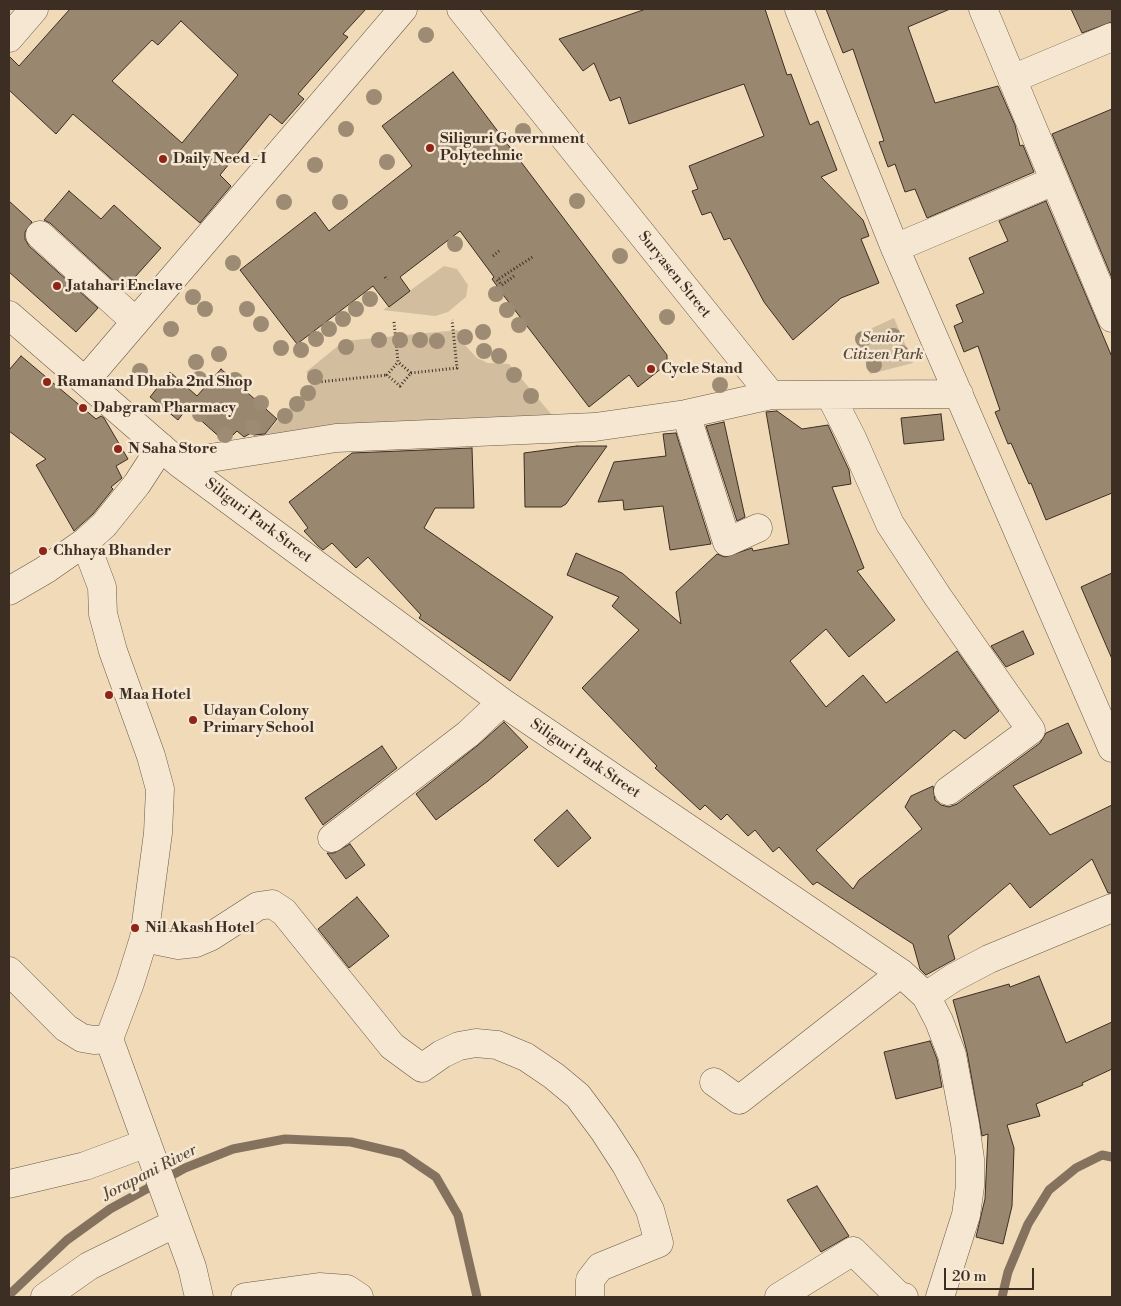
<!DOCTYPE html>
<html>
<head>
<meta charset="utf-8">
<style>
  body { margin:0 }
  #map { position:relative; width:1121px; height:1306px; overflow:hidden; background:#f0dab8; font-family:"Libre Bodoni",serif }
  canvas { display:block }
  .frame { position:absolute; inset:0; border:10px solid #3d2e23; pointer-events:none }
  .scale { position:absolute; left:944px; top:1268px; width:90px; height:22px; box-sizing:border-box; border:2px solid #3d2e23; border-top:0; padding-left:6px; font-size:15px; line-height:18px; white-space:nowrap; color:#3d2e23; -webkit-text-stroke:4px #f5e7d1; paint-order:stroke }
</style>
</head>
<body>
<div id="map">
<canvas width="1121" height="1306"></canvas>
<div class="frame"></div>
<div class="scale">20 m</div>
</div>
<script>
const g = document.querySelector('canvas').getContext('2d');
g.lineJoin = 'round';
function paint(path, color) {
  g.fillStyle = color;
  g.fill(path, 'evenodd');
}
function toPath(rows) {
  const path = new Path2D();
  for (const r of rows) {
    path.moveTo(r[0], r[1]);
    for (let i = 2; i < r.length; i += 2) path.lineTo(r[i], r[i + 1]);
  }
  return path;
}
function stroke(path, color, width, dash) {
  g.strokeStyle = color;
  g.lineWidth = width;
  g.lineCap = dash ? 'butt' : 'round';
  g.setLineDash(dash || []);
  g.stroke(path);
}
function write(font, color, halo, rows, align = 'center') {
  g.font = font + ' "Libre Bodoni",serif';
  g.lineWidth = 5;
  g.setLineDash([]);
  g.textBaseline = 'middle';
  g.strokeStyle = halo;
  g.fillStyle = color;
  for (const [text, x, y, turn = 0] of rows) {
    g.save();
    g.translate(x, y);
    g.rotate((+turn || 0) * Math.PI / 180);
    g.textAlign = isNaN(turn) ? turn : align;
    if (halo) g.strokeText(text, 0, 0);
    g.fillText(text, 0, 0);
    g.restore();
  }
}
paint(toPath([
  [444,266,457,269,468,285,466,297,448,312,435,316,383,310],
  [894,318,913,363,870,374,855,336],
  [458,330,462,342,477,358,488,363,509,364,557,421,262,438,314,381,306,372,344,341]
]), '#d2bd9f');
stroke(toPath([
  [9,1295,67,1240,110,1209,185,1168,233,1149,285,1139,351,1142,402,1154,436,1177,458,1215,477,1297],
  [1002,1297,1008,1272,1028,1224,1049,1190,1076,1168,1102,1155,1112,1157]
]), '#84725e', 9);
const building = toPath([
  [70,9,366,9,343,34,348,37,298,94,304,99,282,124,270,114,220,175,231,186,200,223,73,114,56,134,9,90,9,56,19,66,70,9],
  [181,21,238,75,182,143,112,81,152,40,158,45,181,21],
  [646,9,765,9,787,75,791,74,810,125,818,121,837,170,821,177,863,220,869,236,861,239,879,283,841,298,793,340,764,302,730,238,724,240,711,212,702,215,692,191,698,189,689,166,764,136,744,84,629,124,620,97,610,101,594,63,583,71,559,39,646,9],
  [826,9,950,9,908,27,935,103,998,86,1015,125,1020,146,1023,145,1034,172,927,218,915,189,905,192,895,164,888,167,879,142,884,141,853,49,843,53,826,9],
  [1071,9,1112,9,1112,22,1082,33,1071,9],
  [453,72,667,355,667,364,638,387,629,375,589,407,504,296,492,279,494,277,460,231,400,277,410,291,389,307,373,286,297,344,240,270,315,212,329,231,412,166,382,126,453,72],
  [1112,109,1112,278,1052,134,1112,109],
  [69,191,101,219,114,205,161,248,126,287,121,283,118,285,50,223,44,220,69,191],
  [9,201,32,222,25,232,25,239,29,246,98,308,76,332,9,272,9,201],
  [1046,201,1112,357,1112,493,1046,520,1031,483,1029,484,1011,443,1008,444,995,412,1000,410,978,346,964,352,954,326,963,322,956,305,984,293,969,258,1008,241,999,221,1046,201],
  [21,356,96,419,101,416,104,418,128,459,116,466,122,478,111,487,113,489,93,514,74,531,36,465,46,459,9,431,9,370,21,356],
  [221,369,277,419,265,434,254,435,251,433,244,437,237,431,229,439,223,440,187,408,178,420,150,397,170,372,197,396,221,369],
  [777,411,802,429,828,425,849,470,851,484,832,487,864,568,857,571,895,620,849,657,826,629,790,661,826,707,863,675,886,703,957,651,999,711,965,739,954,730,816,850,853,889,859,880,922,829,905,807,911,796,933,786,935,800,941,805,949,807,957,804,1040,743,1046,733,1068,723,1082,753,1013,786,1050,835,1112,805,1112,893,1108,893,1092,859,1030,908,1010,883,948,936,955,959,926,975,920,969,913,944,817,882,813,885,779,847,773,852,755,830,748,836,727,814,721,820,705,805,700,810,655,768,657,766,582,688,639,630,612,606,619,597,567,575,576,553,622,573,681,624,676,592,717,554,725,557,752,548,753,551,789,544,766,412,777,411],
  [941,414,944,440,904,444,901,418,941,414],
  [724,422,745,517,737,521,706,426,724,422],
  [676,433,711,544,670,550,663,506,624,510,623,500,598,502,614,462,666,456,663,434,676,433],
  [577,446,607,446,566,504,561,507,525,507,524,453,577,446],
  [472,448,474,508,435,508,424,528,553,617,510,681,419,618,421,615,368,557,356,568,332,543,323,550,318,546,304,531,308,528,289,502,352,453,472,448],
  [1112,573,1112,659,1081,587,1112,573],
  [1023,631,1034,654,1006,667,991,646,1023,631],
  [504,722,528,747,488,781,436,820,416,794,477,746,504,722],
  [382,746,397,768,323,825,305,798,382,746],
  [567,810,591,838,558,867,534,840,567,810],
  [350,844,365,865,346,879,327,853,334,853,350,844],
  [357,897,389,936,349,968,318,929,357,897],
  [1039,976,1066,1043,1112,1022,1112,1069,1082,1083,1083,1085,1036,1104,1040,1116,1007,1125,1014,1148,1012,1206,1003,1244,976,1237,985,1199,988,1134,982,1136,967,1052,953,1000,1009,984,1010,987,1039,976],
  [930,1041,937,1059,942,1087,896,1099,884,1052,930,1041],
  [817,1186,849,1236,821,1252,787,1200,817,1186]
]);
paint(building, '#9a8770');
stroke(building, '#3d2e23', 1);
const minor = toPath([
  [461,9,771,395,959,394],
  [799,9,895,248,1112,748],
  [983,9,1112,318],
  [9,38,34,9],
  [1012,79,1112,37],
  [40,235,135,321],
  [895,248,1054,181],
  [9,315,179,463,502,702,901,973,926,996,939,1021,952,1055,965,1124,970,1159,970,1186,966,1215,940,1297],
  [85,381,403,9],
  [830,395,852,438,890,524,938,597,1031,730,948,791],
  [686,414,727,542,758,528],
  [179,463,336,438,595,427,686,414,771,395],
  [85,542,102,587,103,614,113,651,151,756,160,789,158,833,144,938,130,983,109,1039,192,1267,199,1297],
  [9,591,45,570,85,542,104,525,137,484,161,447],
  [332,838,468,734,502,702],
  [144,938,178,945,196,943,210,937,258,906,272,904,284,912,392,1046,422,1068,442,1054,459,1046,476,1043,497,1045,526,1057,554,1076,578,1096,604,1131,626,1165,650,1210,659,1243,600,1267,590,1280,590,1297],
  [9,971,66,1028,82,1038,94,1040,109,1039],
  [926,996,953,978,989,959,1112,908],
  [714,1082,739,1100,901,973],
  [9,1184,85,1166,147,1143],
  [45,1297,89,1266,176,1223],
  [245,1297,319,1287,347,1289,359,1297],
  [779,1297,853,1251,899,1296,904,1297]
]);
stroke(minor, '#6a5948', 29);
stroke(toPath([
  [493,256,500,250],
  [514,276,502,285,497,280,534,256],
  [385,277,387,280],
  [394,322,398,362,411,373,400,386,387,375,398,362],
  [411,373,457,368,452,320],
  [318,382,387,375]
]), '#3d2e23', 3, [1, 2.5]);
stroke(minor, '#f5e7d1', 28);
g.fillStyle = '#9e8b74';
for (const [x, y] of [
  [426,35],
  [374,97],
  [346,129],
  [523,131],
  [387,162],
  [315,165],
  [577,201],
  [284,202],
  [340,202],
  [455,244],
  [620,256],
  [233,263],
  [496,294],
  [193,297],
  [370,299],
  [205,309],
  [247,309],
  [356,309],
  [507,310],
  [667,317],
  [343,319],
  [261,324],
  [519,325],
  [171,329],
  [329,329],
  [483,332],
  [893,336],
  [465,337],
  [316,339],
  [863,339],
  [379,340],
  [400,340],
  [420,340],
  [437,341],
  [346,347],
  [281,348],
  [301,350],
  [484,351],
  [901,353],
  [219,354],
  [499,356],
  [196,362],
  [874,365],
  [140,371],
  [514,375],
  [315,377],
  [199,379],
  [235,380],
  [720,385],
  [308,393],
  [531,396],
  [261,403],
  [297,404],
  [200,414],
  [285,416],
  [253,427],
  [225,435]
]) {
  g.beginPath();
  g.arc(x, y, 8, 0, 2 * Math.PI);
  g.fill();
}
for (const [x, y, r, color] of [
  [430,148,5,"#8f2418"],
  [163,159,5,"#8f2418"],
  [57,286,5,"#8f2418"],
  [651,369,5,"#8f2418"],
  [47,382,5,"#8f2418"],
  [83,408,5,"#8f2418"],
  [118,449,5,"#8f2418"],
  [43,551,5,"#8f2418"],
  [109,695,5,"#8f2418"],
  [193,720,5,"#8f2418"],
  [135,928,5,"#8f2418"]
]) {
  const dot = new Path2D();
  dot.arc(x, y, r, 0, 2 * Math.PI);
  g.fillStyle = color;
  g.fill(dot);
  stroke(dot, '#f5e7d1', 2);
}
write('bold 15px', '#3d2e23', '#f5e7d1', [
  ["Siliguri Government",440,139],
  ["Polytechnic",440,156],
  ["Daily Need - I",173,159],
  ["Jatahari Enclave",67,286],
  ["Cycle Stand",661,369],
  ["Ramanand Dhaba 2nd Shop",57,382],
  ["Dabgram Pharmacy",93,408],
  ["N Saha Store",128,449],
  ["Chhaya Bhander",53,551],
  ["Maa Hotel",119,695],
  ["Udayan Colony",203,711],
  ["Primary School",203,728],
  ["Nil Akash Hotel",145,928]
], 'left');
write('15px', '#3d2e23', '#f5e7d1', [
  ["Suryasen Street",674,275,51],
  ["Siliguri Park Street",258,521,37],
  ["Siliguri Park Street",585,759,34]
]);
write('italic 15px', '#5b4b3c', '#f5e7d1', [
  ["Senior",883,338],
  ["Citizen Park",883,355]
]);
write('italic 16px', '#5a4a3c', '#f5e7d1', [
  ["Jorapani River",150,1173,-27]
]);
</script>
</body>
</html>
